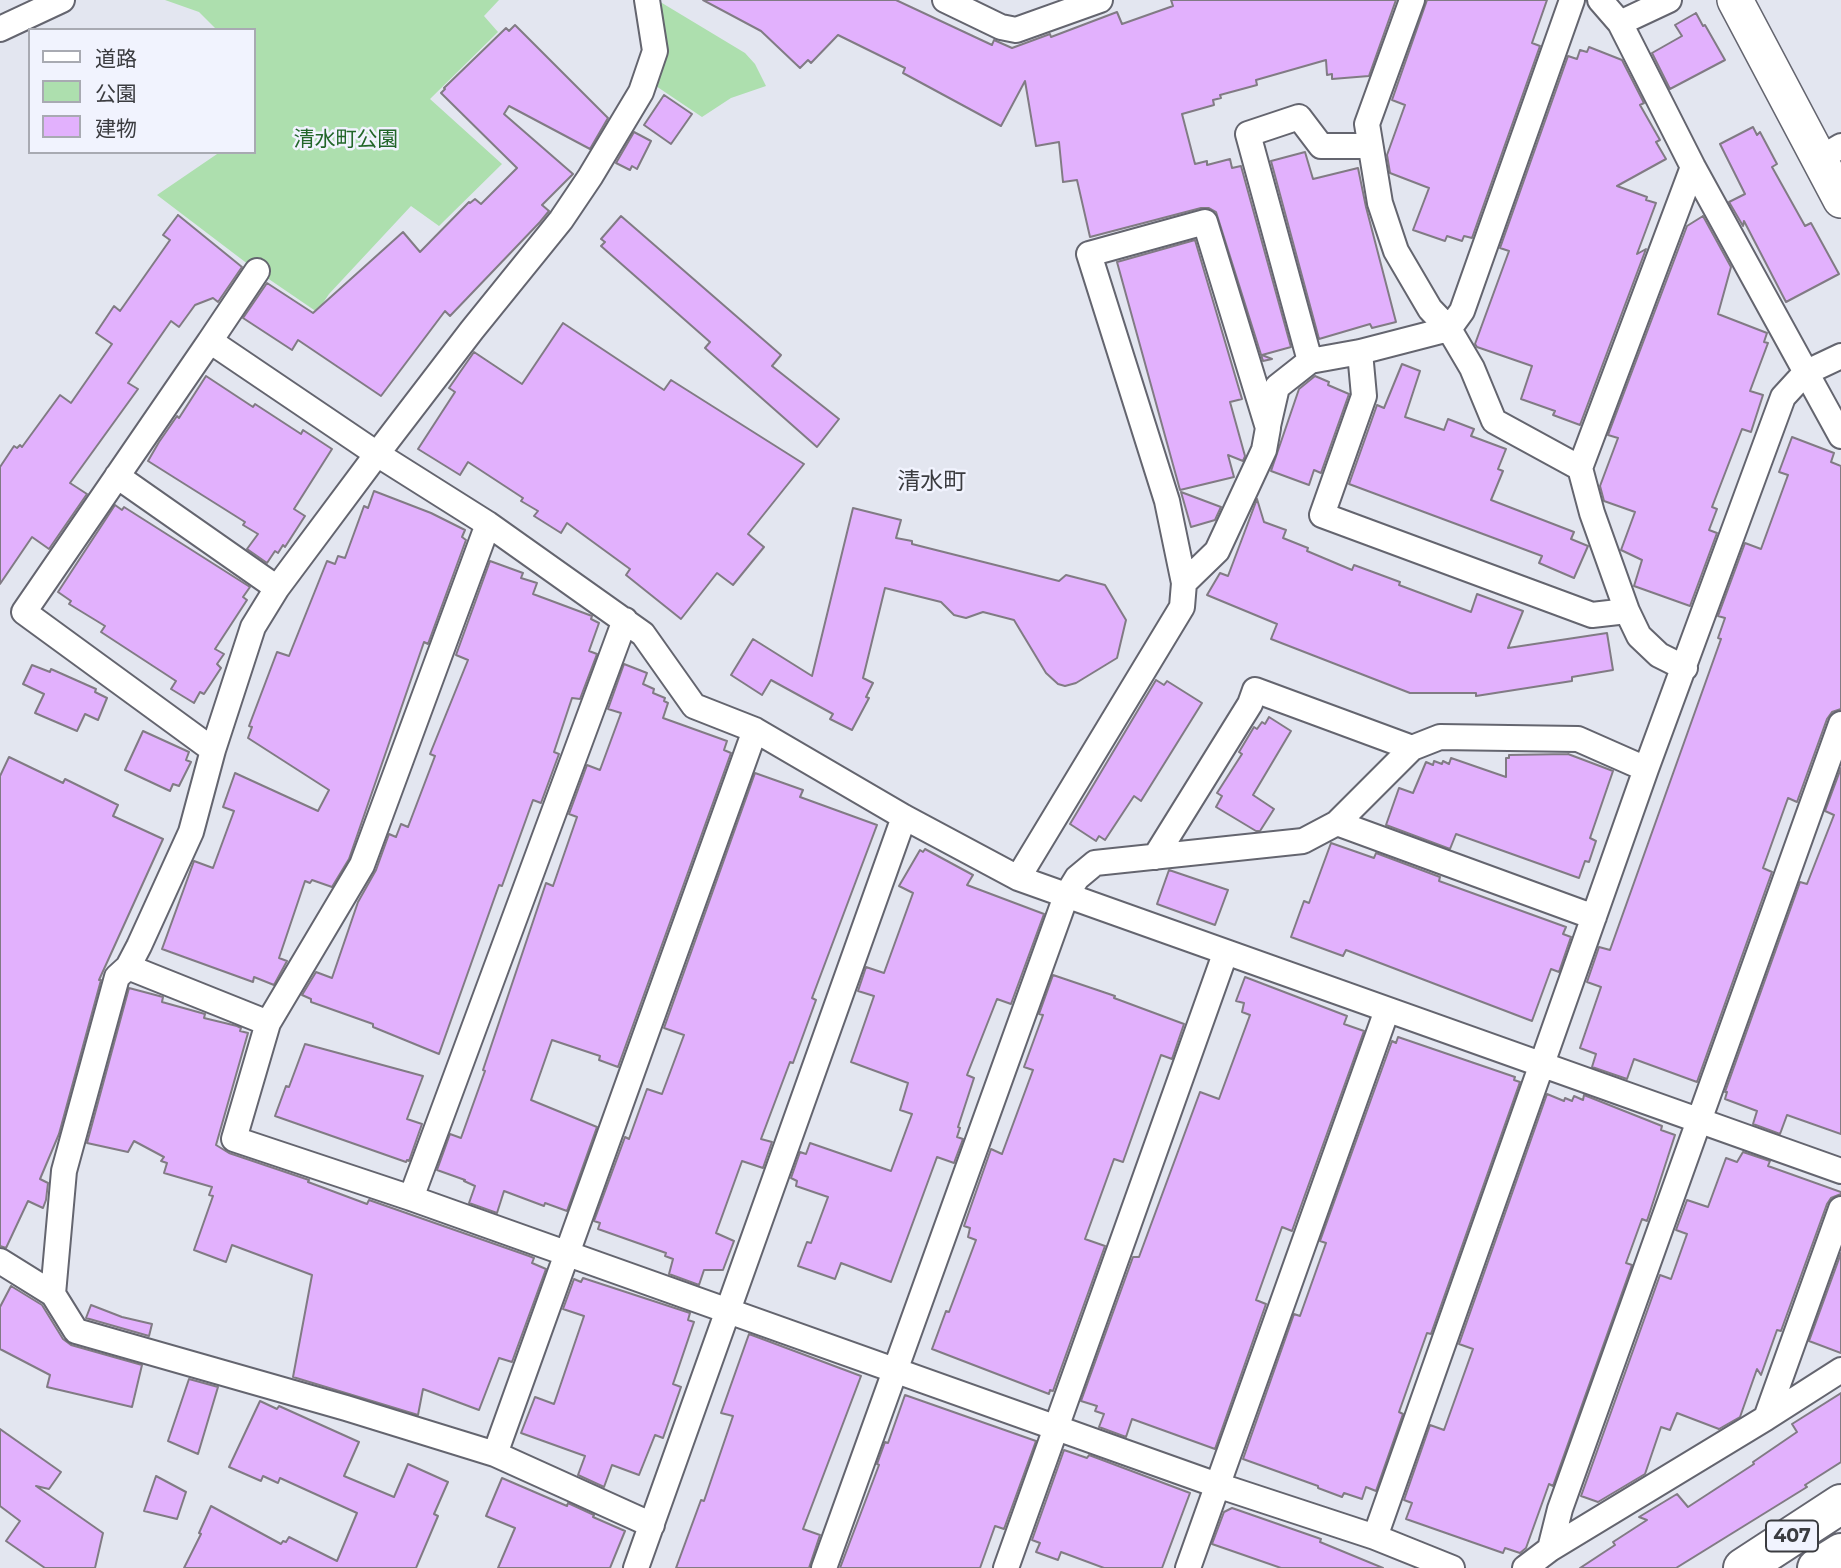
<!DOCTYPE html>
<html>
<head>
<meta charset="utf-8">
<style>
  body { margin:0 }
  #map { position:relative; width:1841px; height:1568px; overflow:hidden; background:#e3e6f0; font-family:Montserrat,"Noto Sans JP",sans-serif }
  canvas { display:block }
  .legend { position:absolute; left:28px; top:28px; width:228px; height:126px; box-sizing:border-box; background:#f1f3fe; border:2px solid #a8aab2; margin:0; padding:9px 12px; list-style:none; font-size:21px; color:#3b3c40 }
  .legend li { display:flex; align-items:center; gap:14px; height:35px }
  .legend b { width:35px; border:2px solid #a8aab2 }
</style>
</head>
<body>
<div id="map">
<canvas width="1841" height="1568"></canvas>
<ul class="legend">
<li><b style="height:9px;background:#fff"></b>道路</li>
<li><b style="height:19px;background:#addfae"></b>公園</li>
<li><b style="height:19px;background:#e2b1fd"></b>建物</li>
</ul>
</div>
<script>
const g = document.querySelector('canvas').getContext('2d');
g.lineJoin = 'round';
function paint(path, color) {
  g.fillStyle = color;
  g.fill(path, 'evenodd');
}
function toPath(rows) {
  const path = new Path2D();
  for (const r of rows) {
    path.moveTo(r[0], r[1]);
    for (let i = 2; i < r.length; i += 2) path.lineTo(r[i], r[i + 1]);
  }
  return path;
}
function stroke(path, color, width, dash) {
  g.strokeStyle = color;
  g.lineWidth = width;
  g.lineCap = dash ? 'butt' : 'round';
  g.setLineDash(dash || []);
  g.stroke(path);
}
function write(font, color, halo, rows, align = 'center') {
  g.font = font + ' Montserrat,"Noto Sans JP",sans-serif';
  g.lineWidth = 5;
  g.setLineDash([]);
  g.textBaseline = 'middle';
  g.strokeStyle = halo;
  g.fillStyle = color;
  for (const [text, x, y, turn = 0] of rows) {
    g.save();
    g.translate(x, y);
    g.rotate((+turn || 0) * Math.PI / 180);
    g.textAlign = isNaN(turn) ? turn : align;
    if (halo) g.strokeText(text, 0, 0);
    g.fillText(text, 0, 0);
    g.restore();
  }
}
paint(toPath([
  [165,0,499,0,484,16,498,32,430,99,502,164,439,226,411,206,329,294,317,312,257,271,157,195,220,152,254,152,254,30,217,30,199,12],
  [657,0,745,53,755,64,766,86,731,98,702,117,653,84]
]), '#addfae');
const building = toPath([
  [703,0,896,0,992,45,994,40,1012,48,1050,34,1051,37,1117,12,1122,24,1173,6,1171,0,1396,0,1369,76,1332,79,1332,74,1327,75,1326,60,1256,80,1257,85,1220,95,1221,98,1213,100,1214,105,1182,114,1195,164,1207,161,1207,165,1230,159,1232,168,1241,166,1291,347,1262,355,1272,359,1263,361,1216,212,1209,208,1201,208,1090,237,1077,180,1063,182,1059,142,1036,146,1025,81,1001,126,903,73,905,68,838,35,811,63,808,60,800,68,761,31,703,0],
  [1427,0,1547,0,1532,43,1540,46,1472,238,1464,236,1462,241,1447,236,1445,241,1413,230,1429,188,1390,173,1387,155,1405,105,1392,100,1427,0],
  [1696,13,1703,26,1705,25,1725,60,1670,89,1652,53,1682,36,1675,25,1696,13],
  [515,25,608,118,590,149,509,106,504,114,573,174,542,205,549,211,540,222,450,316,445,311,381,396,298,340,292,350,243,318,267,283,313,313,403,232,420,252,469,202,470,203,475,199,481,204,517,168,441,93,445,89,444,88,506,28,509,31,515,25],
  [1589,47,1622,60,1644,103,1640,105,1660,140,1656,142,1666,159,1617,186,1647,197,1646,200,1656,203,1637,254,1646,249,1580,425,1553,415,1555,411,1521,399,1532,366,1477,347,1475,344,1509,251,1500,248,1568,56,1577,59,1580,50,1587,52,1589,47],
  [664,95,692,114,671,144,644,125,664,95],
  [1753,127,1757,135,1760,132,1777,164,1772,167,1805,226,1811,223,1839,274,1786,302,1744,221,1743,226,1729,202,1745,194,1720,144,1753,127],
  [634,132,651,141,637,169,632,166,630,170,616,163,634,132],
  [1305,152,1313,179,1358,168,1366,207,1396,322,1372,328,1370,324,1319,339,1271,161,1305,152],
  [178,215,242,267,218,302,213,298,195,305,179,327,171,321,128,383,138,389,70,483,87,494,49,549,32,537,0,584,0,467,14,446,17,448,20,445,22,447,60,395,71,403,112,344,96,333,114,306,120,311,170,240,163,235,178,215],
  [621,216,781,355,772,366,839,419,817,447,705,348,710,342,601,246,605,242,601,239,621,216],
  [1703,216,1731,267,1718,314,1767,333,1764,342,1768,343,1750,391,1763,395,1751,432,1742,429,1712,507,1717,509,1709,530,1717,533,1690,606,1634,586,1642,560,1621,550,1635,512,1604,501,1600,486,1618,438,1608,435,1687,226,1703,216],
  [1195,240,1242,399,1230,402,1245,456,1243,461,1228,455,1234,477,1180,490,1117,262,1195,240],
  [563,323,664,390,671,380,804,464,748,534,764,547,733,585,717,573,681,619,626,575,630,569,567,523,561,533,534,516,538,511,521,501,523,498,468,462,460,475,418,449,455,392,449,388,474,352,522,384,563,323],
  [1402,364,1420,371,1405,417,1444,430,1448,419,1474,429,1471,436,1506,449,1498,469,1503,471,1491,500,1574,532,1571,539,1588,546,1574,578,1539,563,1542,556,1349,484,1377,405,1384,408,1402,364],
  [206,376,253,407,255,404,301,434,303,430,332,449,294,509,305,516,285,547,283,545,278,553,275,551,267,563,247,549,258,534,243,525,245,522,148,461,159,442,177,416,179,418,206,376],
  [1315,376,1329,382,1328,385,1349,394,1321,473,1314,470,1309,485,1271,471,1299,389,1315,376],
  [1792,437,1834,453,1831,462,1841,466,1841,709,1832,712,1827,719,1797,802,1788,798,1763,868,1772,872,1697,1082,1634,1059,1627,1079,1592,1067,1596,1054,1580,1048,1601,987,1587,982,1599,947,1610,950,1721,639,1718,638,1725,618,1718,616,1745,543,1761,549,1788,475,1779,472,1792,437],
  [374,491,431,513,465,530,462,537,466,540,428,644,424,642,349,859,332,887,312,880,310,883,305,881,279,958,287,961,274,985,254,977,253,982,162,949,194,861,213,868,234,811,223,807,235,773,318,811,329,790,248,738,252,727,249,726,277,652,289,656,327,561,335,564,338,556,345,558,364,506,368,508,374,491],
  [1181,492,1221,507,1215,520,1191,527,1181,492],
  [1257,499,1264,522,1286,530,1283,538,1308,548,1307,551,1352,570,1354,565,1400,582,1399,585,1471,612,1477,594,1523,611,1508,648,1607,633,1613,670,1572,677,1572,681,1476,696,1476,693,1410,693,1271,639,1277,624,1207,595,1220,573,1228,576,1257,499],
  [115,505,122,510,124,507,250,587,243,597,247,600,215,649,224,654,217,664,221,668,204,694,200,692,194,703,171,689,176,681,101,632,105,626,69,604,71,601,58,592,115,505],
  [853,508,901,520,896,538,912,541,912,544,1059,581,1066,575,1105,585,1126,620,1117,658,1076,683,1065,686,1058,684,1046,673,1014,620,983,612,966,618,954,615,941,602,885,588,863,678,873,683,866,697,869,698,852,730,830,719,833,714,771,680,762,695,731,675,753,639,812,676,853,508],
  [490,561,523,573,521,578,537,583,533,594,592,616,591,619,599,623,589,651,597,654,580,699,572,698,554,752,559,754,541,803,533,800,502,886,499,885,439,1054,373,1027,373,1024,311,1002,311,999,302,995,316,972,332,978,358,902,376,870,389,834,396,837,401,824,408,827,435,756,430,754,468,660,456,655,490,561],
  [624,664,647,673,643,684,654,689,653,693,665,698,664,701,668,703,663,718,727,741,724,750,731,753,618,1067,599,1060,600,1056,552,1040,531,1100,597,1127,567,1211,545,1203,544,1206,504,1191,497,1213,469,1203,475,1186,464,1181,465,1180,437,1170,450,1134,461,1138,485,1071,483,1070,546,883,553,886,577,817,569,814,587,765,600,770,621,713,608,709,624,664],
  [32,665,50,672,51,669,96,689,95,692,107,698,98,720,85,714,77,731,35,713,44,694,23,684,32,665],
  [1156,680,1164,685,1167,681,1202,703,1141,801,1134,796,1105,840,1099,836,1096,841,1070,824,1156,680],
  [1269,717,1291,731,1253,795,1274,809,1260,831,1256,831,1216,807,1222,796,1217,793,1242,754,1239,752,1254,727,1257,729,1262,722,1265,724,1269,717],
  [143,731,189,752,186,760,191,762,179,786,173,784,170,791,125,770,143,731],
  [1568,754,1613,771,1590,838,1596,841,1589,862,1585,861,1579,878,1456,834,1450,849,1386,825,1399,788,1413,793,1426,762,1433,765,1434,761,1442,764,1443,761,1449,764,1451,758,1506,777,1506,758,1509,758,1509,755,1568,754],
  [9,757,63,783,65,779,118,805,113,816,163,839,99,980,101,980,59,1134,40,1179,48,1183,46,1200,43,1208,28,1201,6,1248,0,1246,0,776,9,757],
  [1841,768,1841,1134,1787,1115,1780,1134,1753,1124,1757,1111,1725,1099,1727,1092,1725,1092,1800,882,1807,884,1834,815,1825,811,1841,768],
  [755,773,803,790,800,797,877,825,812,998,816,1000,793,1063,790,1062,761,1139,772,1142,763,1168,742,1161,716,1233,734,1241,723,1270,704,1270,699,1285,669,1274,673,1259,665,1256,666,1253,598,1229,600,1223,594,1221,625,1137,629,1139,647,1089,662,1094,684,1035,664,1028,755,773],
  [1331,843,1374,858,1376,853,1440,877,1439,881,1566,927,1563,934,1571,937,1559,972,1551,969,1532,1021,1346,950,1343,956,1291,937,1304,901,1309,903,1331,843],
  [925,849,973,875,967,885,1044,914,1011,1004,997,999,967,1075,974,1078,958,1127,960,1128,957,1137,963,1139,954,1163,937,1157,891,1282,841,1263,835,1279,798,1266,807,1242,811,1243,828,1197,796,1186,797,1181,791,1178,800,1152,806,1154,810,1143,891,1171,912,1114,900,1110,908,1083,851,1062,874,996,858,991,866,967,884,973,913,893,899,886,920,850,923,852,925,849],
  [1169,870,1228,890,1215,925,1157,904,1169,870],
  [1053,975,1115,996,1114,998,1184,1024,1172,1059,1161,1055,1123,1162,1114,1159,1085,1239,1105,1246,1053,1391,1050,1390,1049,1394,932,1349,946,1311,949,1312,976,1240,968,1237,970,1228,964,1226,991,1149,1002,1154,1033,1070,1024,1067,1043,1015,1039,1014,1053,975],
  [1245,977,1347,1016,1344,1024,1364,1031,1292,1231,1282,1227,1256,1300,1266,1304,1215,1449,1132,1419,1126,1437,1099,1427,1104,1414,1095,1411,1097,1406,1081,1401,1133,1257,1139,1257,1200,1092,1219,1099,1250,1015,1242,1012,1244,1003,1236,1001,1245,977],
  [129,988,163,997,162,1002,205,1014,204,1018,237,1026,241,1028,240,1031,248,1033,216,1145,229,1153,309,1180,308,1182,367,1204,369,1200,529,1256,534,1258,532,1263,546,1269,512,1362,499,1358,479,1410,423,1389,418,1415,293,1377,312,1275,232,1245,226,1262,194,1250,213,1196,209,1195,212,1187,164,1173,167,1163,161,1161,164,1157,134,1141,128,1152,87,1143,129,988],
  [1398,1037,1515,1077,1514,1080,1520,1082,1431,1334,1427,1333,1399,1412,1403,1414,1376,1491,1366,1487,1362,1499,1344,1493,1342,1497,1318,1488,1318,1486,1243,1459,1294,1314,1300,1316,1326,1243,1320,1241,1392,1041,1396,1043,1398,1037],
  [305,1044,423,1076,407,1119,422,1124,409,1161,407,1160,406,1162,275,1116,286,1086,289,1087,305,1044],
  [1547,1094,1564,1101,1565,1098,1572,1101,1574,1096,1583,1100,1584,1095,1662,1126,1661,1130,1675,1135,1647,1221,1642,1219,1626,1263,1632,1265,1553,1486,1549,1484,1526,1548,1520,1553,1505,1548,1503,1553,1406,1519,1412,1503,1404,1500,1430,1425,1444,1430,1473,1349,1459,1344,1547,1094],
  [1743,1152,1770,1161,1768,1166,1841,1192,1841,1194,1831,1198,1827,1204,1781,1331,1777,1330,1761,1375,1757,1369,1740,1417,1719,1429,1677,1413,1670,1430,1661,1427,1645,1474,1598,1502,1581,1496,1660,1275,1671,1279,1687,1234,1676,1230,1687,1200,1708,1207,1726,1158,1737,1162,1743,1152],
  [1841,1253,1841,1353,1809,1341,1841,1253],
  [583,1278,690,1313,688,1320,694,1322,673,1384,681,1387,663,1438,655,1435,639,1475,612,1465,604,1487,578,1475,585,1456,521,1433,535,1397,554,1404,584,1316,563,1309,574,1279,581,1282,583,1278],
  [11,1286,42,1305,63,1339,71,1345,142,1365,132,1407,47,1387,50,1375,0,1349,0,1307,11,1286],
  [91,1305,122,1317,152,1324,149,1336,86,1318,91,1305],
  [749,1334,861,1376,803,1529,820,1535,809,1568,676,1568,701,1500,704,1501,733,1416,721,1413,749,1334],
  [189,1379,218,1387,198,1454,168,1441,189,1379],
  [1841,1393,1841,1462,1805,1485,1807,1487,1676,1568,1580,1568,1615,1545,1613,1542,1647,1520,1639,1517,1677,1494,1688,1507,1754,1464,1753,1462,1797,1432,1792,1424,1841,1393],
  [905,1395,1036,1441,1004,1529,995,1526,980,1568,840,1568,879,1465,877,1464,885,1442,888,1443,905,1395],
  [260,1401,277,1409,279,1406,359,1442,344,1476,394,1497,408,1464,448,1482,434,1514,438,1516,416,1568,184,1568,201,1534,199,1533,211,1506,281,1544,283,1541,286,1542,289,1537,337,1561,357,1513,280,1478,278,1483,263,1476,261,1481,229,1467,260,1401],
  [0,1429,61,1472,49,1489,36,1486,103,1533,95,1568,45,1568,6,1541,20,1521,0,1506,0,1429],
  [1064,1450,1087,1458,1089,1455,1190,1493,1162,1568,1104,1568,1061,1552,1058,1560,1036,1552,1040,1543,1032,1540,1064,1450],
  [156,1476,186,1492,177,1519,144,1511,156,1476],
  [502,1478,567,1506,568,1503,594,1515,593,1517,625,1531,610,1568,498,1568,515,1528,486,1516,502,1478],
  [1232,1508,1321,1539,1320,1542,1383,1568,1281,1568,1212,1544,1224,1512,1232,1508]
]);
paint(building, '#e2b1fd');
stroke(building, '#817b84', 2);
const street = toPath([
  [647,0,655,51,641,92,590,177,561,220,472,330,377,454,277,588,253,627,213,750,191,832,139,946,128,967,117,977,64,1171,53,1294,76,1331,346,1408,495,1454,652,1525],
  [945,0,1001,27,1016,30,1100,0],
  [1412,0,1367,124,1380,203,1396,251,1430,309,1449,329,1472,368,1494,421,1580,468,1592,513,1627,611,1639,636,1659,655,1685,668],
  [1600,0,1620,23,1693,167,1841,436],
  [1620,23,1669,0],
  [0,29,62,0],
  [1819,159,1841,146],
  [210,341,257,271],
  [1360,352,1364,396,1322,515,1592,615,1627,611],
  [1310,361,1248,134,1299,117,1321,146,1369,146],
  [1268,426,1277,387,1310,361,1360,352,1449,329,1462,311,1572,0],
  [1580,468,1693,167],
  [117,476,277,588],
  [488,524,362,865,268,1023,234,1139,411,1198,1217,1485,1375,1537,1452,1568],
  [213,750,24,612,210,341,377,454,488,524,643,634,694,706,755,730,904,817,1018,878,1841,1171],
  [1337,823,1594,917],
  [1155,857,1250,704,1255,690,1412,748],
  [1018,878,1182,607,1184,583,1167,501,1089,254,1205,222,1268,428,1264,450,1217,551,1184,583],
  [128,967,268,1023],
  [411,1198,625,620],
  [0,1261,53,1294],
  [1766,1418,1841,1209],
  [495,1454,755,730],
  [1375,1537,1646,769,1783,397,1805,373,1841,356],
  [1550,1549,1560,1509,1841,724],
  [636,1568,904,817],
  [824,1568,1066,896,1077,878,1095,863,1303,841,1337,823,1412,748,1440,737,1578,739,1646,769],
  [1006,1568,1225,954],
  [1188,1568,1387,1010],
  [1525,1568,1550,1549,1766,1418,1841,1370]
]);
const secondary = toPath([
  [1735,0,1841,200]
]);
const highway = toPath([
  [1743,1568,1841,1504],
  [1817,1568,1841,1553]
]);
stroke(street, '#64656f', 28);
stroke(secondary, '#64656f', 38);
stroke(highway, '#64656f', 42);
stroke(street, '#fff', 24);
stroke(secondary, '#fff', 35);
stroke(highway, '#fff', 38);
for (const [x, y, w] of [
  [1792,1536,52]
]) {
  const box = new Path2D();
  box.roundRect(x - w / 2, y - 15.5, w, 31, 5);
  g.fillStyle = '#f1f3fe';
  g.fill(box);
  stroke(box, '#3b3c40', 2);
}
write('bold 19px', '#3b3c40', null, [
  ["407",1792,1536]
]);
write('21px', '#226629', '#f1f3fe', [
  ["清水町公園",346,140]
]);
write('23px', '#3b3c40', '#f1f3fe', [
  ["清水町",932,482]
]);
</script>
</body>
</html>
